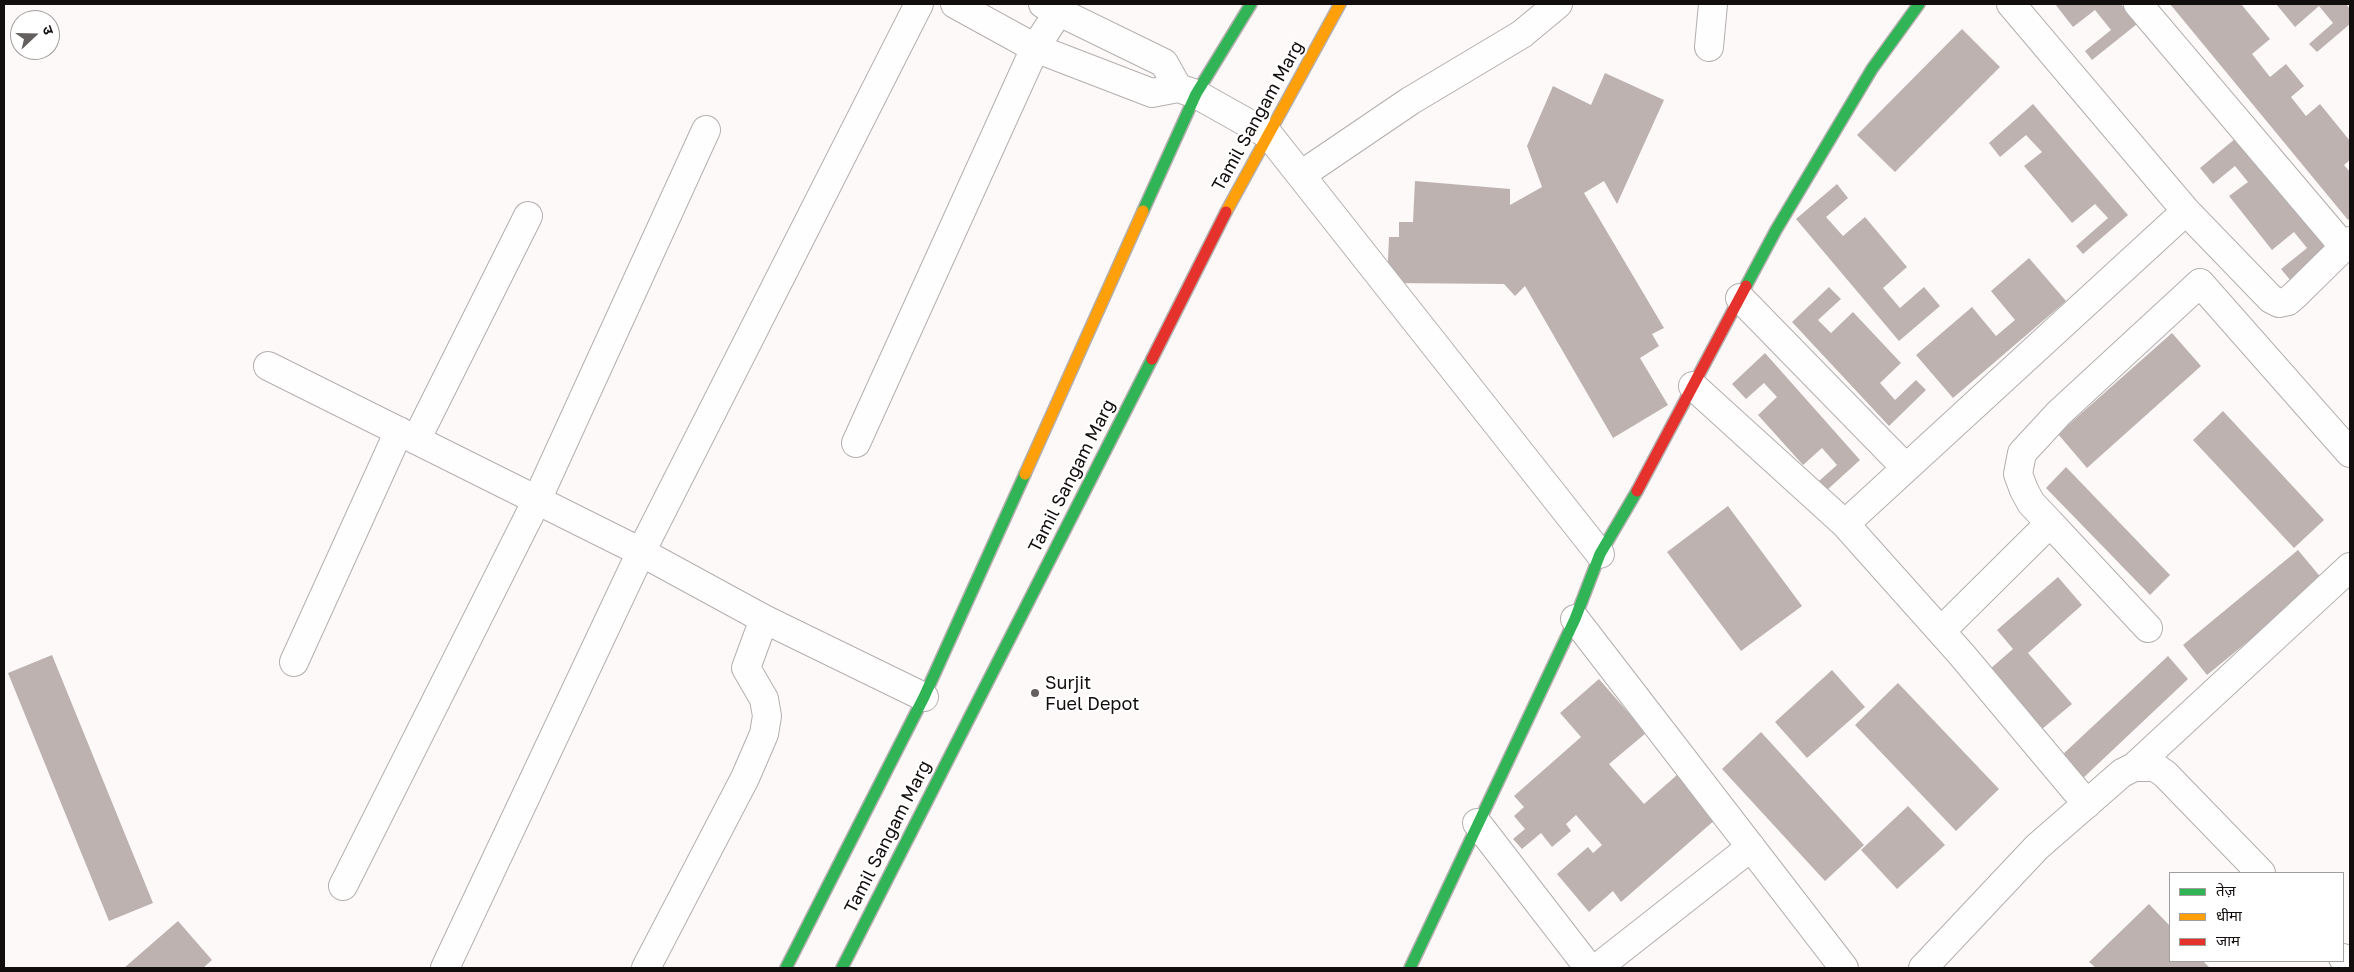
<!DOCTYPE html>
<html>
<head>
<meta charset="utf-8">
<style>
  body { margin:0 }
  #map { position:relative; width:2354px; height:972px; overflow:hidden; background:#fcf9f8; font-family:"Golos Text","Noto Sans Devanagari",sans-serif }
  canvas { display:block }
  .frame { position:absolute; inset:0; border:5px solid #120e0d; pointer-events:none }
  .legend { position:absolute; left:2169px; top:872px; width:175px; height:90px; box-sizing:border-box; background:#fff; border:1px solid #a09f9e; margin:0; padding:6px 9px; list-style:none; font-size:15px; color:#120e0d }
  .legend li { display:flex; align-items:center; gap:10px; height:25px }
  .legend b { width:25px; border:1px solid #a09f9e }
  .north { position:absolute; left:10px; top:10px; width:50px; height:50px; box-sizing:border-box; background:#fff; border:1px solid #a09f9e; border-radius:50%; rotate:69deg; font-size:14px; font-weight:700; line-height:20px; text-align:center; color:#120e0d }
  .north::after { content:''; display:block; margin:auto; width:18px; height:22px; background:#64605f; clip-path:polygon(50% 0,100% 100%,50% 72%,0 100%) }
</style>
</head>
<body>
<div id="map">
<canvas width="2354" height="972"></canvas>
<div class="frame"></div>
<ul class="legend">
<li><b style="height:6px;background:#30b455"></b>तेज़</li>
<li><b style="height:6px;background:#ff9f0a"></b>धीमा</li>
<li><b style="height:6px;background:#e5322d"></b>जाम</li>
</ul>
<div class="north">उ</div>
</div>
<script>
const g = document.querySelector('canvas').getContext('2d');
g.lineJoin = 'round';
function paint(path, color) {
  g.fillStyle = color;
  g.fill(path, 'evenodd');
}
function toPath(rows) {
  const path = new Path2D();
  for (const r of rows) {
    path.moveTo(r[0], r[1]);
    for (let i = 2; i < r.length; i += 2) path.lineTo(r[i], r[i + 1]);
  }
  return path;
}
function stroke(path, color, width, dash) {
  g.strokeStyle = color;
  g.lineWidth = width;
  g.lineCap = dash ? 'butt' : 'round';
  g.setLineDash(dash || []);
  g.stroke(path);
}
function write(font, color, halo, rows, align = 'center') {
  g.font = font + ' "Golos Text",sans-serif';
  g.lineWidth = 4.5;
  g.setLineDash([]);
  g.textBaseline = 'middle';
  g.strokeStyle = halo;
  g.fillStyle = color;
  for (const [text, x, y, turn = 0] of rows) {
    g.save();
    g.translate(x, y);
    g.rotate((+turn || 0) * Math.PI / 180);
    g.textAlign = isNaN(turn) ? turn : align;
    if (halo) g.strokeText(text, 0, 0);
    g.fillText(text, 0, 0);
    g.restore();
  }
}
paint(toPath([
  [2055,4,2121,4,2137,24,2092,60,2085,51,2111,30,2095,10,2073,27],
  [2170,4,2241,4,2270,39,2252,54,2270,77,2286,64,2304,86,2291,97,2306,116,2320,104,2350,141,2350,160,2344,165,2350,172,2350,218,2348,220],
  [2276,4,2346,4,2350,9,2350,24,2317,52,2309,44,2333,23,2319,6,2295,27],
  [1962,29,2000,67,1895,172,1857,135],
  [1605,73,1664,100,1617,204,1604,181,1584,193,1664,328,1652,334,1659,346,1640,358,1668,405,1613,438,1525,286,1515,296,1504,284,1387,283,1389,237,1399,237,1399,222,1413,222,1415,181,1510,189,1510,205,1542,187,1527,146,1553,86,1591,105],
  [2033,104,2128,215,2083,254,2076,246,2108,218,2095,204,2072,223,2024,166,2042,152,2026,135,2000,157,1989,143],
  [2242,133,2333,246,2291,281,2281,269,2307,248,2294,232,2272,250,2229,196,2248,182,2235,166,2213,184,2200,168],
  [1837,184,1848,198,1826,217,1843,236,1865,217,1907,267,1883,288,1900,308,1924,287,1940,306,1899,341,1796,219],
  [2029,258,2066,301,1953,398,1916,355,1972,307,1996,336,2015,320,1991,291],
  [1829,287,1841,299,1818,320,1831,333,1853,312,1901,363,1880,383,1895,400,1916,380,1926,390,1889,426,1792,322],
  [2172,333,2201,366,2087,468,2058,434],
  [1765,353,1860,460,1827,490,1819,481,1837,465,1822,448,1803,465,1758,415,1777,397,1764,383,1746,399,1732,384],
  [2223,411,2324,520,2294,548,2193,440],
  [2066,467,2170,575,2150,595,2046,488],
  [1728,506,1802,606,1741,651,1667,552],
  [2298,550,2323,580,2207,675,2183,645],
  [2058,577,2082,605,2028,653,2072,704,2042,729,1990,669,2013,649,1997,630],
  [52,655,153,903,109,921,8,673],
  [2168,656,2188,679,2082,779,2061,756],
  [1832,670,1865,707,1807,758,1775,722],
  [1599,679,1646,733,1609,764,1644,804,1677,775,1716,819,1621,902,1613,891,1589,912,1557,874,1588,847,1593,853,1602,845,1576,815,1566,824,1571,831,1552,847,1541,833,1522,849,1513,839,1525,829,1514,816,1524,807,1514,796,1581,737,1560,713],
  [1898,683,1999,789,1956,831,1855,725],
  [1761,732,1864,845,1825,881,1722,769],
  [1908,806,1945,845,1897,889,1861,850],
  [2149,904,2170,926,2170,961,2203,961,2210,968,2096,968,2089,962],
  [178,921,212,960,203,968,124,968]
]), '#bdb2b0');
const street = toPath([
  [955,4,1035,48,1152,93,1178,88],
  [1043,4,1164,63,1178,88,1196,94,1269,135,1600,554],
  [2011,4,2186,211,2271,299,2279,303,2288,301,2295,295,2350,241],
  [2138,4,2344,247],
  [1709,47,1713,4],
  [1301,175,1410,101,1522,34,1558,4],
  [1740,298,1906,468],
  [268,366,641,552,764,619,924,697],
  [1693,386,1845,524,1962,655,2087,804],
  [416,440,528,216],
  [856,443,1035,48,1059,11],
  [2050,523,2031,503,2024,490,2018,474,2022,453,2059,413,2200,283,2350,453],
  [1845,524,2186,211],
  [1575,619,1844,968],
  [1941,631,2050,523,2148,628],
  [294,662,399,431],
  [2134,767,2350,567],
  [1477,823,1589,968],
  [343,886,537,500,706,130],
  [2343,958,2350,966],
  [445,968,641,552,919,4],
  [646,968,745,778,764,734,767,716,764,699,746,668,764,619],
  [1597,968,1751,847],
  [1923,968,2037,847,2122,773,2134,767,2155,767,2165,774,2261,873]
]);
const fast = toPath([
  [1143,211,1196,94,1251,4],
  [1746,286,1776,230,1872,69,1919,4],
  [786,968,924,697,1025,474],
  [842,968,1152,359],
  [1410,968,1575,619,1600,554,1637,491]
]);
const slow = toPath([
  [1226,212,1340,4],
  [1025,474,1143,211]
]);
const jam = toPath([
  [1152,359,1226,212],
  [1637,491,1746,286]
]);
stroke(street, '#b3afae', 30);
stroke(fast, '#b3afae', 14);
stroke(slow, '#b3afae', 14);
stroke(jam, '#b3afae', 14);
stroke(street, '#fffefe', 28);
stroke(fast, '#30b455', 11);
stroke(slow, '#ff9f0a', 11);
stroke(jam, '#e5322d', 11);
for (const [x, y, r, color] of [
  [1035,693,5,"#64605f"]
]) {
  const dot = new Path2D();
  dot.arc(x, y, r, 0, 2 * Math.PI);
  g.fillStyle = color;
  g.fill(dot);
  stroke(dot, '#fff', 2);
}
write('18px', '#120e0d', '#fff', [
  ["Tamil Sangam Marg",1258,116,-61],
  ["Tamil Sangam Marg",1072,476,-63],
  ["Tamil Sangam Marg",888,837,-63]
]);
write('18px', '#120e0d', '#fff', [
  ["Surjit",1045,683],
  ["Fuel Depot",1045,704]
], 'left');
</script>
</body>
</html>
